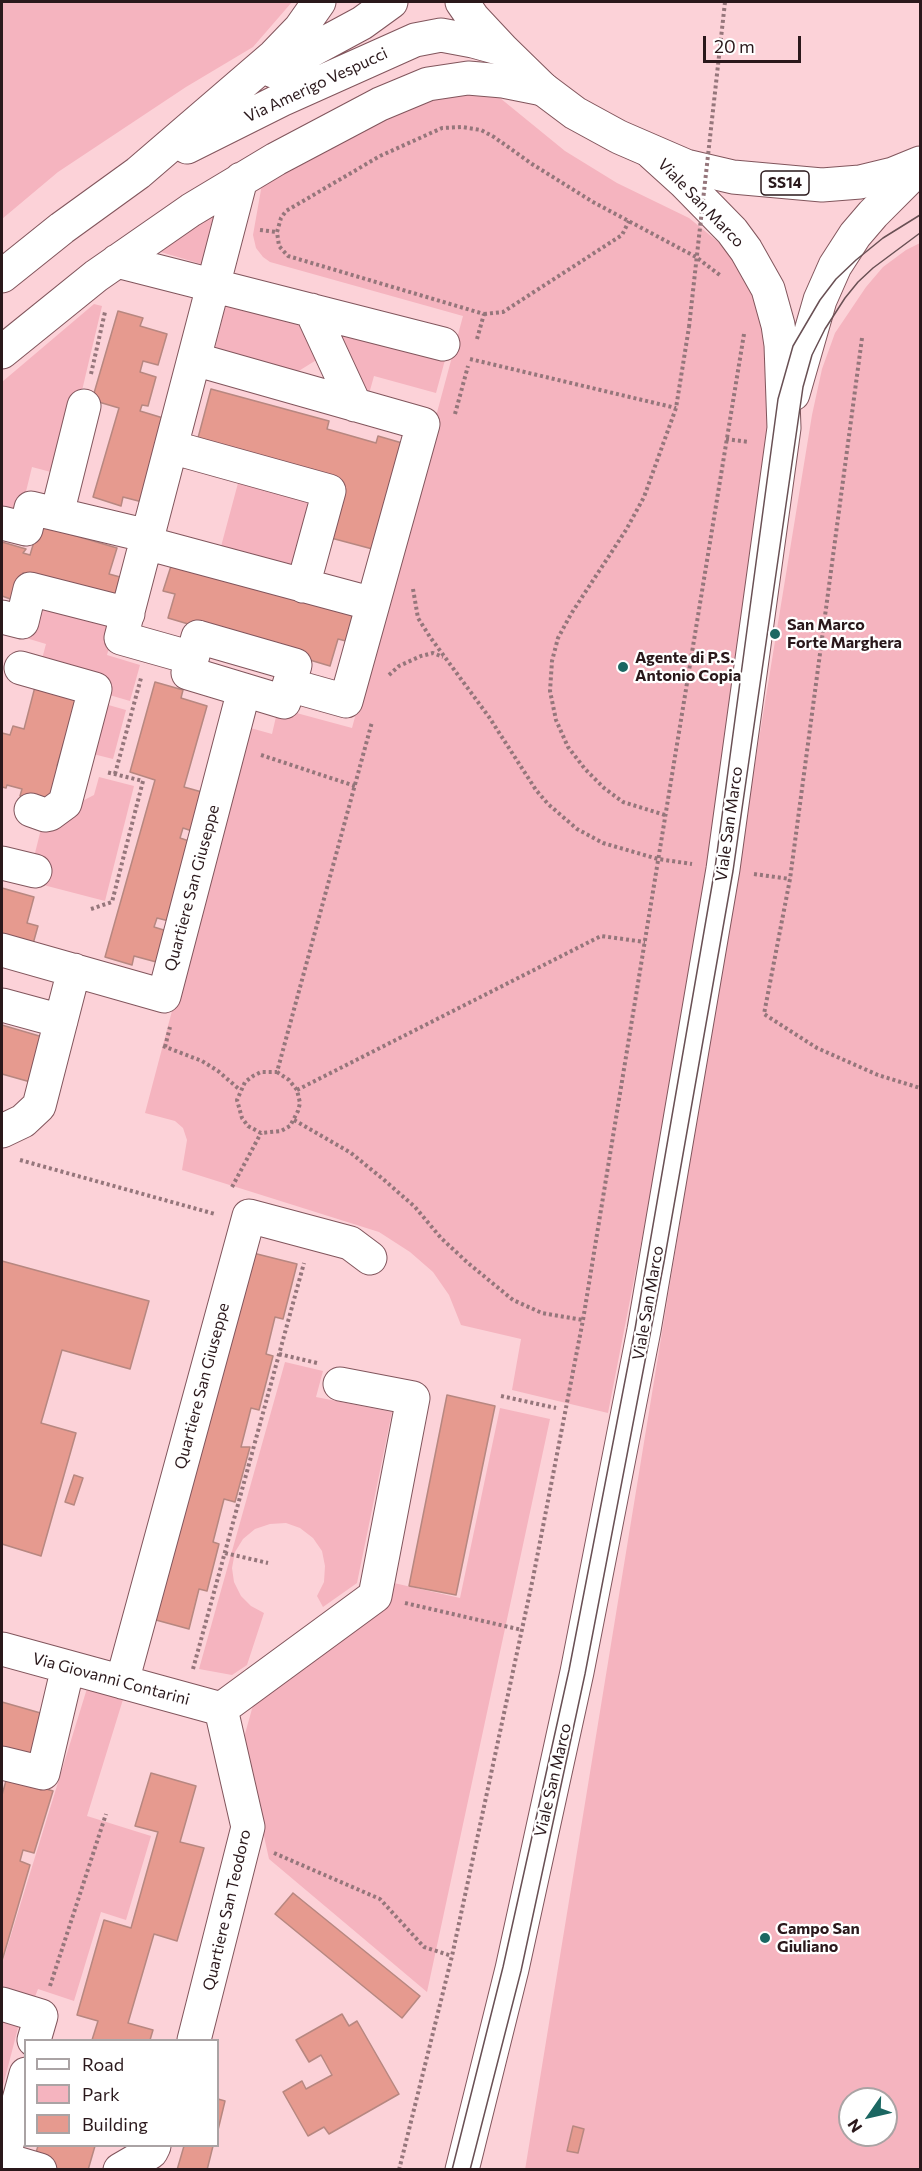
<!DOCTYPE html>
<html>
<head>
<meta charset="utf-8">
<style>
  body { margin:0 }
  #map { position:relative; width:922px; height:2171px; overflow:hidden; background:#fcd2d8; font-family:Commissioner,sans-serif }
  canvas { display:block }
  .frame { position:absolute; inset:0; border:3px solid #2a181b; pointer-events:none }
  .legend { position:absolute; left:24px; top:2039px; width:195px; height:108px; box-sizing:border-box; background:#fff; border:2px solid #aaa3a4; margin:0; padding:8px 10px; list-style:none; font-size:18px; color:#2a181b }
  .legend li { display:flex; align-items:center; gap:12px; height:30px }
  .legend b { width:30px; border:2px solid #aaa3a4 }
  .north { position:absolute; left:838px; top:2087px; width:60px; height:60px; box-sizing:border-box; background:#fff; border:2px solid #aaa3a4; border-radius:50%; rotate:236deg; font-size:16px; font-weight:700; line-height:24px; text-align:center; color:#2a181b }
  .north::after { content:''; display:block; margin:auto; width:21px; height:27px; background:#1b6762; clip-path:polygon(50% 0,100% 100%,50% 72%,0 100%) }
  .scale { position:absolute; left:703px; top:36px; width:98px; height:27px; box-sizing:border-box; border:3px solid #2a181b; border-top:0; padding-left:8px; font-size:18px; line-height:21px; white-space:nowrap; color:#2a181b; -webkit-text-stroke:4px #fff; paint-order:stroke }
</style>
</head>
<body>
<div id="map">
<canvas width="922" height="2171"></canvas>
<div class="frame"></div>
<ul class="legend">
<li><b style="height:8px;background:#fff"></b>Road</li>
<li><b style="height:16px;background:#f5b4bf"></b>Park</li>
<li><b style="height:16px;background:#e69a8f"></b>Building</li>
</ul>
<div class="north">N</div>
<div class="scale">20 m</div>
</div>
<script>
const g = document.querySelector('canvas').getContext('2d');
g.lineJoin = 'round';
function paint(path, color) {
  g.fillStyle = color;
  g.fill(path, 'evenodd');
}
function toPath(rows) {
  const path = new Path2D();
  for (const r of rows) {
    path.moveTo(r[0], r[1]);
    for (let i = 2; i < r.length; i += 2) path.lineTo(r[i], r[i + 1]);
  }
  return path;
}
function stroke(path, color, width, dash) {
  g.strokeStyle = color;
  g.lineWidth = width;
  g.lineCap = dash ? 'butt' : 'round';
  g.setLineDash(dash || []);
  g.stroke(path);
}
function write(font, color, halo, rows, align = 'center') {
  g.font = font + ' Commissioner,sans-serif';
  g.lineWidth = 4.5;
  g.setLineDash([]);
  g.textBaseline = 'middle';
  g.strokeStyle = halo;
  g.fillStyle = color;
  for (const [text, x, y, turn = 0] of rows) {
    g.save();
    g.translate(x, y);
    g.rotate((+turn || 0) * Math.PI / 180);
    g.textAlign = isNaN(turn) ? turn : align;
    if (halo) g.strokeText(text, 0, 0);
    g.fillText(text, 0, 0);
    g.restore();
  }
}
paint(toPath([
  [2,2,292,2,253,47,186,87,58,172,2,219],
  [489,89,565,151,617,183,689,218,728,250,753,283,775,392,707,864,659,1151,608,1413,512,1390,521,1339,461,1325,449,1295,433,1272,410,1252,379,1232,182,1170,187,1140,183,1128,175,1121,145,1113,247,727,272,734,278,708,352,728,463,316,270,262,263,257,256,248,253,235,262,184,412,104],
  [223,203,209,259,201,264,154,250],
  [920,243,920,2169,525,2170,812,415,822,369,835,333,866,287,883,267,906,250],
  [850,2099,886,2099,886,2135,850,2135],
  [233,303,299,321,318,359,289,377,213,357,225,308],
  [94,304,102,306,62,475,32,467,21,512,2,507,2,382],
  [328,327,445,360,436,393,374,376,367,401],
  [241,472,320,494,299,575,219,554],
  [37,596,117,618,107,655,140,665,130,701,99,692,39,670,46,644,26,638],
  [98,702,126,710,113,759,85,752],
  [99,777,134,786,105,901,28,881,43,821,94,795],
  [285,1362,323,1371,316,1397,392,1412,357,1583,323,1607,317,1596,324,1582,325,1566,322,1551,313,1538,300,1528,286,1523,270,1524,255,1529,243,1539,235,1552,232,1568,234,1582,241,1596,251,1606,264,1613,247,1665,232,1675,199,1669],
  [500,1408,550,1419,427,1992,269,1859,243,1741,257,1691,385,1581,460,1598],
  [89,1682,125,1693,87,1816,151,1836,126,1920,101,1912,74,2001,38,1989,33,2002,2,1992,2,1964],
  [2,2015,20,2020,2,2090]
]), '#f5b4bf');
const building = toPath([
  [118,311,143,318,140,326,167,334,158,365,143,361,140,372,156,377,148,406,142,405,140,411,173,421,150,504,123,497,121,506,93,497,119,408,92,400,118,311],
  [211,389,329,421,327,429,376,443,378,436,409,445,380,551,331,538,345,487,312,477,198,438,211,389],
  [39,525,117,548,109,574,120,577,114,599,23,573,16,601,2,596,2,542,26,549,23,553,30,555,39,525],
  [172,563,353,615,346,641,338,639,330,666,168,618,175,594,163,591,172,563],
  [155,682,183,690,181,698,207,706,184,787,209,794,198,833,183,828,180,838,195,843,173,922,157,918,154,927,170,932,160,963,134,956,132,965,105,957,155,780,130,772,155,682],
  [36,683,84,696,71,744,64,742,57,766,70,769,52,805,20,796,22,789,7,785,6,788,2,787,2,733,10,735,13,726,24,729,36,683],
  [2,888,34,897,27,923,38,926,31,951,2,942,2,888],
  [2,1025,46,1038,34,1083,2,1074,2,1025],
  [249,1252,297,1264,283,1319,275,1317,266,1354,273,1356,259,1410,251,1408,241,1447,250,1447,235,1502,224,1499,213,1542,219,1544,207,1591,199,1589,189,1629,145,1617,249,1252],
  [2,1261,149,1301,130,1369,62,1350,41,1423,76,1433,41,1556,2,1544,2,1261],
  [447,1395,495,1406,456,1595,409,1586,447,1395],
  [74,1475,83,1478,74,1505,65,1502,74,1475],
  [2,1702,44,1714,31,1757,2,1749,2,1702],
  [151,1773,196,1786,180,1842,204,1848,177,1941,154,1934,128,2023,153,2030,150,2040,92,2040,98,2021,77,2015,104,1920,131,1928,158,1832,135,1826,151,1773],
  [7,1777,53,1791,34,1853,23,1850,20,1861,30,1865,2,1961,2,1795,7,1777],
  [293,1893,420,1996,402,2018,275,1914,293,1893],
  [342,2014,349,2026,357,2021,399,2094,329,2134,324,2127,308,2136,283,2092,302,2081,306,2089,332,2075,321,2055,309,2062,296,2040,342,2014],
  [218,2099,225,2101,218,2130,218,2099],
  [573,2126,584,2129,578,2153,567,2151,573,2126],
  [38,2146,95,2146,88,2170,59,2170,33,2162,38,2146],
  [184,2146,213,2146,207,2170,177,2170,184,2146]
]);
paint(building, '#e69a8f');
stroke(building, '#b78780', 1.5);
const minor = toPath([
  [117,261,443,344],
  [311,310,355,405],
  [2,352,96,276,191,210,276,159,380,104,428,84,468,78,503,81,543,89],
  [194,359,423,424,346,701,289,685],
  [793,394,820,300,835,266,855,235,873,214,920,167],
  [171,447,329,491,303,586],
  [57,514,84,406],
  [2,523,26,529,31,508,148,536],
  [146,543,373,604],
  [2,617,22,622,30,589,128,614],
  [198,637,295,665,284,702,188,673,198,637],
  [192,658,121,638,241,179],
  [21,668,95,689,65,803,50,814,45,815,31,810],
  [2,863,35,871],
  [2,950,164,996,244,690],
  [2,1005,61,1021],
  [2,1131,23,1121,39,1106,74,970],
  [2,1649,221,1709],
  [122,1682,249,1216,350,1243,370,1258],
  [221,1709,375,1596,413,1398,340,1384],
  [2,1763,43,1773,68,1667],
  [2,2004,41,2016,34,2040],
  [194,2040,248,1827,221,1709],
  [26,2074,3,2159,40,2170],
  [120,2170,151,2152,154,2146],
  [462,2170,512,1969,577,1672,644,1330,723,869,784,428,781,345,778,325,768,289,746,250,732,231,684,182,652,153]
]);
const major = toPath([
  [462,2,473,18,502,49,543,89,575,113,619,137,686,166,733,177,822,185,860,182,893,174,920,163],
  [273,71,362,23,391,2],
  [187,147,281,100,415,40,441,35,473,41,502,49],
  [2,276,62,228,138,173,274,56,300,29,319,2]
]);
stroke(minor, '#81555c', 35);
stroke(major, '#81555c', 35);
stroke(toPath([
  [260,230,277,232],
  [484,314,503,312,622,235,629,221],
  [862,338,790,879,764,1014,817,1048,878,1075,920,1088],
  [477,339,484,314,288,256,279,246,277,232,281,218,286,211,380,156,442,128,462,127,481,130,494,137,532,164,593,202,696,257,721,276],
  [470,359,676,408],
  [91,374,105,312],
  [455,414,468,366],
  [726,439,749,442],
  [413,589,418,618,430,637,489,717,536,790,548,804,577,829,603,843,658,859,692,864],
  [389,675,399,666,421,656,433,653,443,657],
  [261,755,355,786],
  [115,774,141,678],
  [665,815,623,802,604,788,585,769,568,747,556,720,550,691,552,661,558,638,571,614,626,530,644,497,676,408,689,327],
  [754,874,790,879],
  [91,909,112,902,143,781,106,772],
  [163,1046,202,1061,218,1071,240,1090],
  [165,1047,170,1027],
  [277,1072,289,1080,297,1090,300,1103,298,1111,290,1126,281,1131,261,1133,248,1126,242,1118,237,1100,245,1082,253,1076,261,1072,277,1072,372,722],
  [297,1090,601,936,645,942],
  [294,1120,351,1153,383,1179,415,1207,441,1238,468,1263,513,1300,542,1313,583,1320],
  [20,1160,215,1214],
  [232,1187,261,1133],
  [279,1354,317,1363],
  [501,1396,556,1408],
  [225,1553,268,1563],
  [405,1603,522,1630],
  [193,1669,304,1263],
  [274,1853,380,1899,424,1947,452,1956],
  [50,1986,106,1814],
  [399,2170,452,1956,533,1578,583,1320,744,334]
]), '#95767b', 4, [3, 3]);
stroke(minor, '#fff', 33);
stroke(major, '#fff', 33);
stroke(toPath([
  [452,2170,503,1967,569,1670,635,1329,715,868,778,399,793,346,820,300,836,279,856,260,883,238,920,215],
  [470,2170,521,1971,585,1674,664,1262,733,871,803,387,812,355,825,329,845,298,858,282,873,268,920,233]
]), '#695054', 1.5);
stroke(toPath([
  [689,327,725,2]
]), '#95767b', 4, [3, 3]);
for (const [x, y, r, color] of [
  [775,634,6,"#1b6762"],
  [623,667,6,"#1b6762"],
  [765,1938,6,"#1b6762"]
]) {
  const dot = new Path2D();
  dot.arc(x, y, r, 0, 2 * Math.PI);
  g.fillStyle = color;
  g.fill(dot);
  stroke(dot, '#fff', 2);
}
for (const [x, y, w] of [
  [785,183,48]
]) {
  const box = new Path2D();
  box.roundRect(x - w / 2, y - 12, w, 24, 4.5);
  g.fillStyle = '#fff';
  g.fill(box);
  stroke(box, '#2a181b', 1.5);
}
write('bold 15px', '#2a181b', null, [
  ["SS14",785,183]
]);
write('16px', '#2a181b', '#fff', [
  ["Via Amerigo Vespucci",316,85,-25],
  ["Viale San Marco",701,203,46],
  ["Viale San Marco",729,824,-82],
  ["Quartiere San Giuseppe",192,888,-75],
  ["Viale San Marco",648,1303,-80],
  ["Quartiere San Giuseppe",202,1386,-75],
  ["Via Giovanni Contarini",111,1679,15],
  ["Viale San Marco",553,1780,-77],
  ["Quartiere San Teodoro",227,1910,-77]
]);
write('bold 16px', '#2a181b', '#fff', [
  ["San Marco",787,625],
  ["Forte Marghera",787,643],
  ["Agente di P.S.",635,658],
  ["Antonio Copia",635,676],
  ["Campo San",777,1929],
  ["Giuliano",777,1947]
], 'left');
</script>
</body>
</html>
